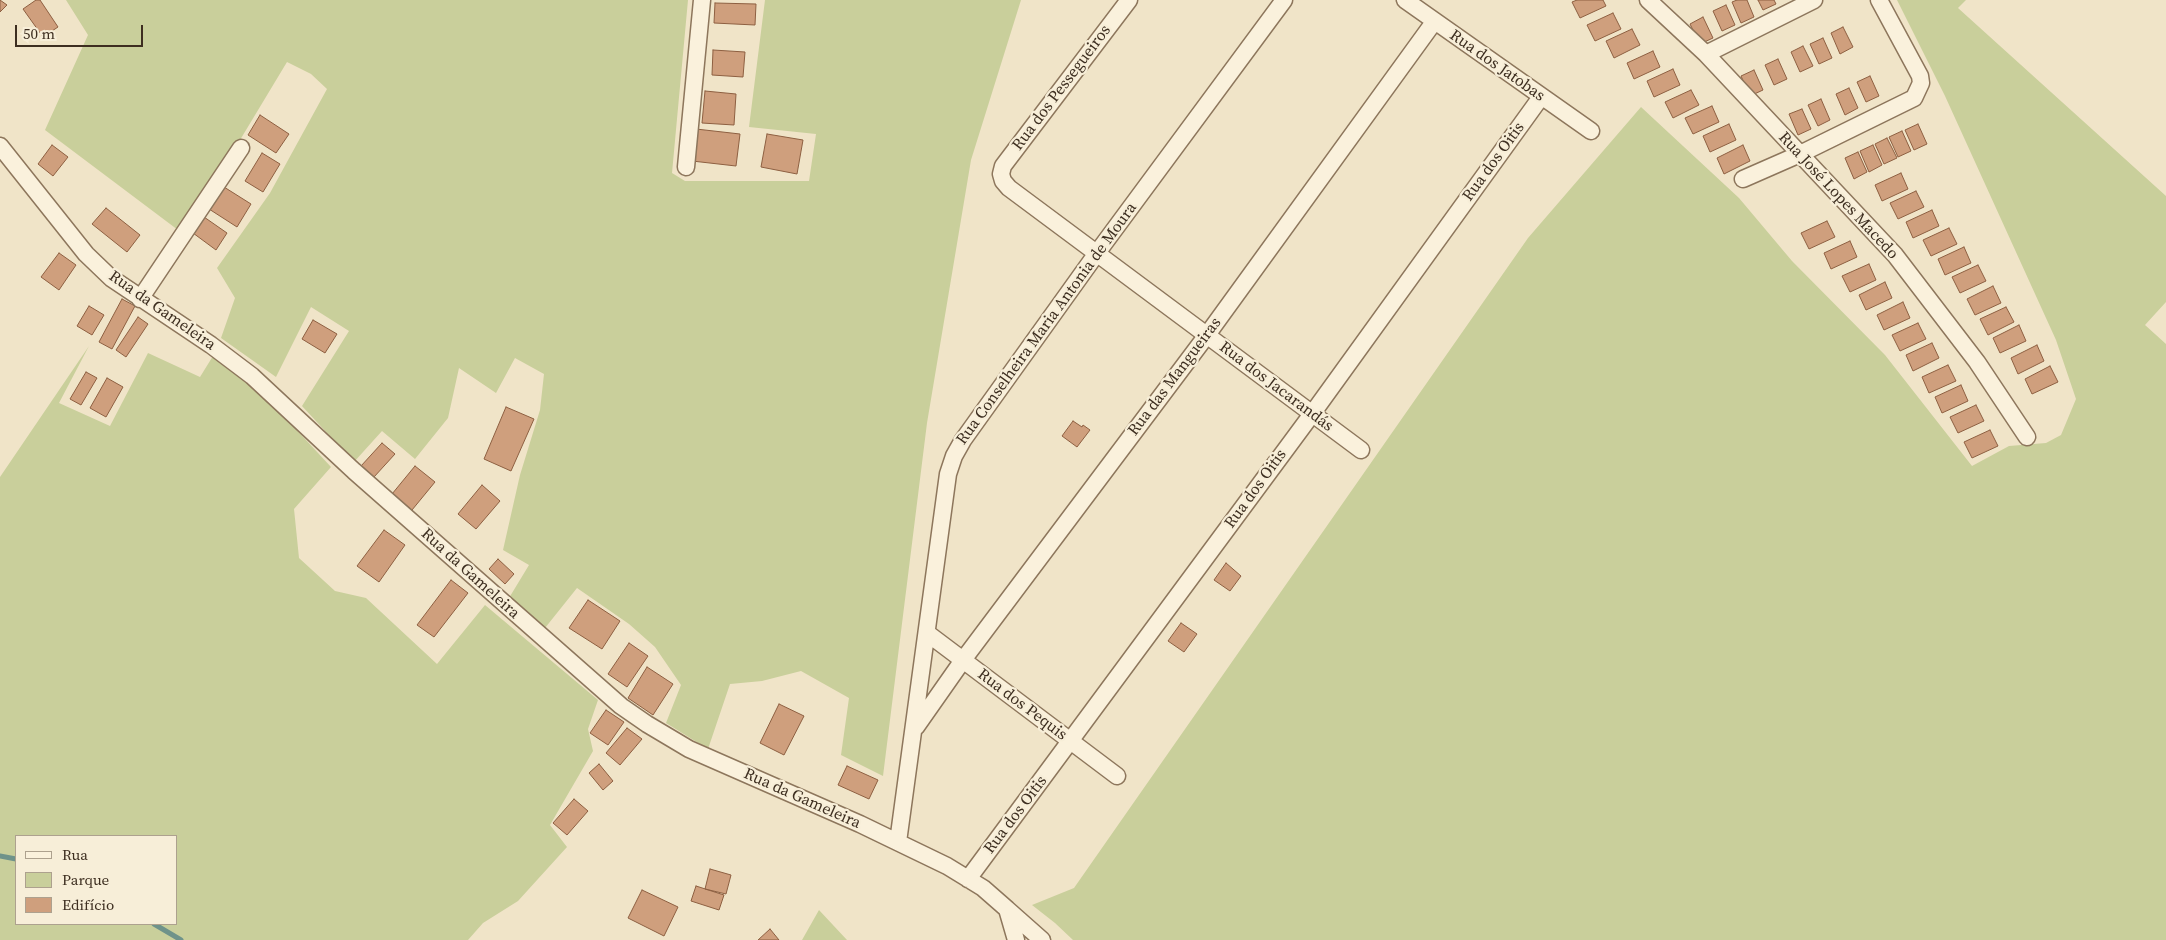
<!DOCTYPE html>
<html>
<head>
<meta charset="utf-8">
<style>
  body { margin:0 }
  #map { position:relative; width:2166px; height:940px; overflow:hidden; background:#f0e4c8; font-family:"Source Serif 4",serif }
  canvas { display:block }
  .legend { position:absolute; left:15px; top:835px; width:162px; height:90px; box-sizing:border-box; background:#f7eed8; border:1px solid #ada18e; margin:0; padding:6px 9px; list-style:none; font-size:15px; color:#3d2e20 }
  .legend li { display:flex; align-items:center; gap:10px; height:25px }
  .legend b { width:25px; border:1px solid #ada18e }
  .scale { position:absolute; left:15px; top:25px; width:128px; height:22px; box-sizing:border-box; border:2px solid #3d2e20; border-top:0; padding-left:6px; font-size:15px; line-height:18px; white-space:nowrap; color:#3d2e20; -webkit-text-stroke:4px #f7eed8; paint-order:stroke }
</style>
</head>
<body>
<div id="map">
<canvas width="2166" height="940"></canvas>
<ul class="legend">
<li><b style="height:6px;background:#faf1dc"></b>Rua</li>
<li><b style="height:14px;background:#c9cf9b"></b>Parque</li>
<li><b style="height:14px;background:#cf9f7d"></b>Edifício</li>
</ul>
<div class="scale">50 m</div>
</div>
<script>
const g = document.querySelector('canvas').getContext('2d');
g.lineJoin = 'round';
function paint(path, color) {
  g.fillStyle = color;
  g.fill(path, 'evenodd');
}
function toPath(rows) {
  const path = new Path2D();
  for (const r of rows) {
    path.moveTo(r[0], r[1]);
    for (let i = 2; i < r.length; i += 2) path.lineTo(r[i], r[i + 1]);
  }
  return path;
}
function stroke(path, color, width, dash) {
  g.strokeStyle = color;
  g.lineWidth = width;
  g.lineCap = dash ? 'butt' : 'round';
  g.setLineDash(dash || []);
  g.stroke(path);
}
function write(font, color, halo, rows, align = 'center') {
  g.font = font + ' "Source Serif 4",serif';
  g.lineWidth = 4.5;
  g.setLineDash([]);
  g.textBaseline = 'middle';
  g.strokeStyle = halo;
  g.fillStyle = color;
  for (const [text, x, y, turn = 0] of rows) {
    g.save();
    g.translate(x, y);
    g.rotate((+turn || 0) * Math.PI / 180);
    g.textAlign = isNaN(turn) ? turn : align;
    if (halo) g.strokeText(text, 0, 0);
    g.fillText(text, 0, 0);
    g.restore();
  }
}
paint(toPath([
  [66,0,688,0,672,173,685,181,809,181,816,134,749,127,765,0,1021,0,971,160,927,423,883,776,841,755,849,698,801,671,762,681,730,684,708,749,666,723,681,685,655,647,629,624,577,588,545,628,509,598,529,565,503,550,520,475,540,410,544,374,515,358,496,393,459,368,448,418,415,459,382,431,354,462,302,406,349,331,311,307,276,377,221,338,235,298,217,268,270,193,327,89,311,74,287,62,240,140,178,230,45,130,88,35],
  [1897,0,1966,0,1958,8,2166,196,2166,302,2145,325,2166,344,2166,940,1073,940,1055,923,1032,905,1074,888,1528,238,1641,107,1739,198,1792,261,1885,355,1972,466,2009,446,2046,443,2061,435,2076,399,2056,340,1945,96],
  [89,346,59,403,110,426,148,353,200,377,213,356,268,399,331,467,294,509,299,558,335,591,366,598,437,664,485,605,598,700,588,729,593,751,550,825,567,847,518,901,483,923,468,940,0,940,0,477],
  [16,836,176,836,176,924,16,924],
  [819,910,847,940,802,940]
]), '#c9cf9b');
stroke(toPath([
  [0,856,16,859],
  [154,924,181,940]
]), '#6f938a', 5);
const building = toPath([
  [0,0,7,5,0,12,0,0],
  [36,0,40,0,58,27,43,37,23,9,36,0],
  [1577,0,1603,0,1606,6,1580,18,1572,2,1577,0],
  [1737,0,1747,0,1754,17,1741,23,1732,2,1737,0],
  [1758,0,1774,0,1776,4,1763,10,1758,0],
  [715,3,756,4,755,25,714,23,715,3],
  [1726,5,1735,25,1722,31,1713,11,1726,5],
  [1613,13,1621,29,1595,41,1587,25,1613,13],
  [1703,17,1713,38,1700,44,1690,24,1703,17],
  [1843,27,1853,47,1840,54,1831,33,1843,27],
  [1632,29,1640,45,1614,58,1606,41,1632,29],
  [1823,38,1832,58,1819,64,1810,44,1823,38],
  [1803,46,1813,66,1800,72,1791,52,1803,46],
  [713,50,745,52,743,77,712,75,713,50],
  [1653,51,1660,67,1634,79,1627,63,1653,51],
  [1778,59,1787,79,1774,85,1765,65,1778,59],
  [1673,69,1680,85,1654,97,1647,81,1673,69],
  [1754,70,1763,90,1750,96,1741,76,1754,70],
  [1870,76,1879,96,1866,102,1857,82,1870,76],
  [1849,88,1858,108,1845,115,1836,94,1849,88],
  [1691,90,1699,105,1673,118,1665,102,1691,90],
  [705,91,736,94,734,125,702,123,705,91],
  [1821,99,1830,120,1818,126,1808,105,1821,99],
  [1712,106,1719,122,1693,134,1685,118,1712,106],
  [1802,109,1811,129,1798,135,1789,114,1802,109],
  [260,115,289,134,276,153,248,135,260,115],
  [1729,124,1736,140,1710,152,1703,136,1729,124],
  [1918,124,1927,144,1914,150,1905,130,1918,124],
  [696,129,740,134,736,166,692,161,696,129],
  [1902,131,1911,151,1898,157,1889,137,1902,131],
  [767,134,803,140,797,174,761,167,767,134],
  [1887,138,1897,158,1884,164,1875,144,1887,138],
  [52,145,68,157,53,176,38,164,52,145],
  [1743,145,1750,161,1724,174,1717,158,1743,145],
  [1873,145,1882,165,1869,172,1860,151,1873,145],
  [1858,152,1867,172,1854,179,1845,158,1858,152],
  [262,153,280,164,263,192,245,181,262,153],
  [1901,173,1908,189,1882,201,1875,185,1901,173],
  [224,187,251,204,237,227,209,209,224,187],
  [1916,191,1924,207,1898,219,1890,203,1916,191],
  [106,208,140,235,127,252,92,224,106,208],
  [1932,210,1939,226,1913,238,1906,222,1932,210],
  [204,217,227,233,216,250,193,233,204,217],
  [1827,221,1835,237,1809,249,1801,233,1827,221],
  [1949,228,1957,244,1931,256,1923,240,1949,228],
  [1850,241,1857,257,1831,269,1824,253,1850,241],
  [1964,247,1971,263,1945,275,1938,259,1964,247],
  [59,253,76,265,59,290,41,277,59,253],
  [1869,264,1876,280,1850,292,1842,276,1869,264],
  [1978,265,1986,281,1960,293,1952,277,1978,265],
  [1885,282,1892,298,1866,310,1859,295,1885,282],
  [1993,286,2001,303,1975,315,1967,299,1993,286],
  [122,299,135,306,112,349,99,342,122,299],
  [1903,302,1910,318,1884,330,1877,315,1903,302],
  [89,306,104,315,92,335,77,326,89,306],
  [2006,307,2014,322,1988,335,1980,319,2006,307],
  [138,317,148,324,126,357,116,350,138,317],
  [313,320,337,334,325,353,302,339,313,320],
  [1918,323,1926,339,1900,351,1892,335,1918,323],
  [2019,325,2026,341,2000,353,1993,338,2019,325],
  [1932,343,1939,358,1913,371,1906,355,1932,343],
  [2037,345,2044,361,2018,374,2011,358,2037,345],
  [1948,365,1956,381,1929,393,1922,377,1948,365],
  [2050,366,2058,382,2032,394,2025,379,2050,366],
  [86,372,97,378,81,405,70,399,86,372],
  [107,378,123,387,106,417,90,408,107,378],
  [1961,385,1968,401,1942,413,1935,397,1961,385],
  [1976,405,1984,421,1958,433,1950,417,1976,405],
  [506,407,534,419,511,471,484,459,506,407],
  [1073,421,1082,427,1083,425,1090,430,1077,447,1062,436,1073,421],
  [1990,430,1998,446,1972,458,1964,442,1990,430],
  [382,443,395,454,374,477,361,466,382,443],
  [415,466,435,482,412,510,392,494,415,466],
  [482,485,500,501,476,529,458,514,482,485],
  [384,530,405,545,379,582,357,566,384,530],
  [498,559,514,574,505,584,489,569,498,559],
  [1226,563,1241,576,1230,591,1214,580,1226,563],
  [451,580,468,593,434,637,417,625,451,580],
  [588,600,620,621,602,649,569,628,588,600],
  [1181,623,1197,634,1184,652,1168,641,1181,623],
  [629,643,648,656,627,687,608,674,629,643],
  [647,667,673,684,653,715,628,698,647,667],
  [779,704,804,716,784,755,760,743,779,704],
  [606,710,624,722,608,745,590,733,606,710],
  [627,728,642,739,620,765,606,753,627,728],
  [599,764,613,781,603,790,589,773,599,764],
  [847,766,878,780,869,799,838,785,847,766],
  [574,799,588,811,567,835,553,823,574,799],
  [710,869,731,875,726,894,705,889,710,869],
  [696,886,724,895,719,910,691,901,696,886],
  [642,890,678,907,664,936,628,918,642,890],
  [770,929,779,940,758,940,770,929]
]);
paint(building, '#cf9f7d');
stroke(building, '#8d5f41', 1);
const minor = toPath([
  [1129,0,1003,166,1001,174,1003,181,1009,188,1361,450],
  [1405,0,1591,131],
  [1648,0,1706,54,1895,255,1977,362,2027,437],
  [1706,54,1814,0],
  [0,146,86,254,111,278,211,345,252,376,354,471,621,706,647,724,689,749,860,824,947,866,983,888,1007,909,1016,940],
  [686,167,702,0],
  [1743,179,1800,154,1914,98,1921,83,1920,76,1879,0],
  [140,299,241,148],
  [927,633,1117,776],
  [916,727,963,660,1207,335,1434,22],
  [898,842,948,474,954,456,963,440,1097,253,1284,0],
  [968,879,1312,414,1541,97],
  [1007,909,1042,940]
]);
stroke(minor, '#8d765c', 19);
stroke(minor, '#faf1dc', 16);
write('16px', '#3d2e20', '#f7eed8', [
  ["Rua dos Jatobas",1497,66,35],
  ["Rua dos Pessegueiros",1062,88,-53],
  ["Rua dos Oitis",1494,162,-54],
  ["Rua José Lopes Macedo",1838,196,47],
  ["Rua da Gameleira",162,311,35],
  ["Rua Conselheira Maria Antonia de Moura",1047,324,-54],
  ["Rua das Mangueiras",1175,377,-53],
  ["Rua dos Jacarandás",1276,387,37],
  ["Rua dos Oitis",1256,489,-54],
  ["Rua da Gameleira",470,574,42],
  ["Rua dos Pequis",1022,705,37],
  ["Rua da Gameleira",802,799,24],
  ["Rua dos Oitis",1016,815,-53]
]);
</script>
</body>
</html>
